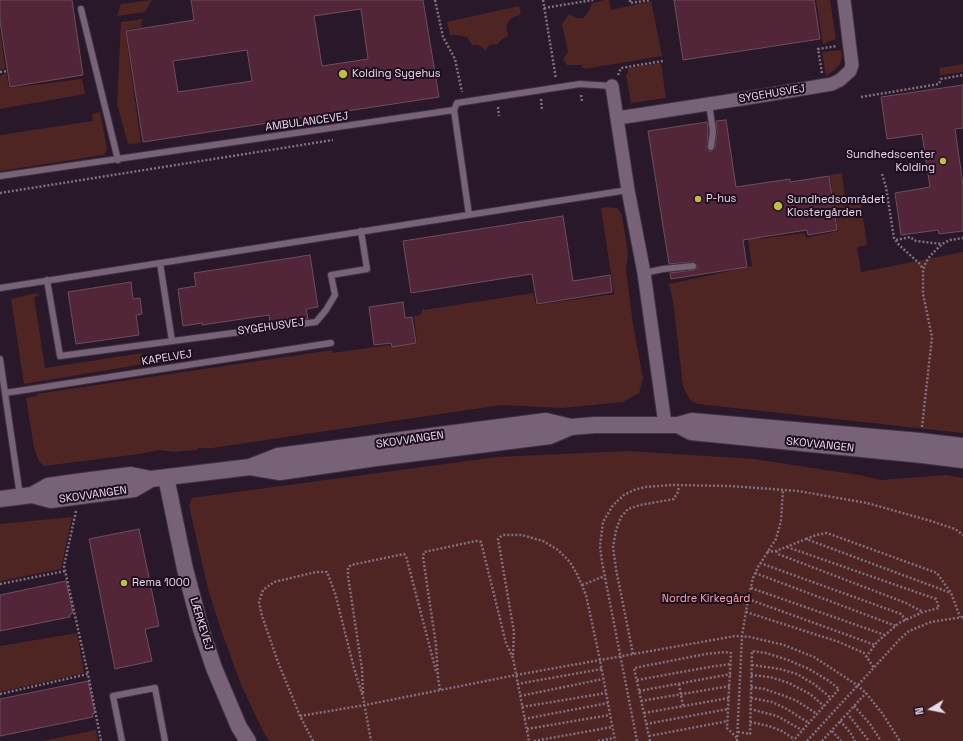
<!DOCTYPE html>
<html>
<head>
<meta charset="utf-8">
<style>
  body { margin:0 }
  #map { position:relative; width:963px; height:741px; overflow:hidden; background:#29172a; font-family:"Space Grotesk",sans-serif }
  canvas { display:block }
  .north { position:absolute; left:911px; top:689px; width:40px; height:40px; -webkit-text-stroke:3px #1f0e20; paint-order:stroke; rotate:260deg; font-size:11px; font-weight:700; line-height:16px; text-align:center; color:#e8dce8 }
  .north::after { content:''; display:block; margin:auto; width:14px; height:18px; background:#e8dce8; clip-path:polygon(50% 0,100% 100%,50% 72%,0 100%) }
</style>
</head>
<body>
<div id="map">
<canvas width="963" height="741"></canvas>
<div class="north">N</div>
</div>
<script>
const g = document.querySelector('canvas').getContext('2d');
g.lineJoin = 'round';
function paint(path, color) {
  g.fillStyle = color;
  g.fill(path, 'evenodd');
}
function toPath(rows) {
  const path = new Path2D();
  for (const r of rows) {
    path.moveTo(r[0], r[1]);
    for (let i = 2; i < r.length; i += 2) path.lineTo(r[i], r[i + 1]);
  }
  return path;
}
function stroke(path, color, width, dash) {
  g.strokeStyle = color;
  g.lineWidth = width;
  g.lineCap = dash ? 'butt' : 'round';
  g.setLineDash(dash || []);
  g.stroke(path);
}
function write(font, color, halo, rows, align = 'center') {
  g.font = font + ' "Space Grotesk",sans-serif';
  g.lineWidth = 4;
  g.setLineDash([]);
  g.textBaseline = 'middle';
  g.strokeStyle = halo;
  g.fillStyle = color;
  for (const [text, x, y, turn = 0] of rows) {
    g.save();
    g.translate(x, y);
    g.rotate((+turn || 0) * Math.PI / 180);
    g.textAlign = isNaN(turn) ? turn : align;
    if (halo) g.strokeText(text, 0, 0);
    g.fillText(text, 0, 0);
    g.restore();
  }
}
paint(toPath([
  [152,0,145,12,117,16,121,4],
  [606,0,609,0,611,10,651,1,662,56,584,69,581,65,567,65,563,59,568,52,562,24,569,14,576,18,583,18,589,11,592,3],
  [816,0,830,0,836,39,823,44],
  [519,6,521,14,510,19,506,26,508,36,502,39,498,44,490,45,485,50,478,45,472,45,467,37,457,35,450,35,447,22],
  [143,19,141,23,142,27,125,30,141,143,128,144,117,104,121,22],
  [0,30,5,68,0,70],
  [841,50,842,57,840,64,833,71,826,76,822,52],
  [661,63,666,98,631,103,626,75,628,73,628,68],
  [963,64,963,72,940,75,939,68],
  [6,73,9,88,82,79,85,94,0,109,0,76],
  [100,112,107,148,106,153,104,155,0,171,0,135,93,121,92,114],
  [842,173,845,198,860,196,867,245,857,247,861,272,963,252,963,433,698,404,690,400,683,386,673,301,669,284,752,266,740,188,751,186,760,239,804,233,806,238,838,231,830,175],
  [606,207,617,208,622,215,628,254,626,269,633,324,643,379,639,393,623,402,562,408,501,405,212,448,199,448,196,450,174,452,160,450,139,454,44,466,39,461,34,448,26,398,37,396,36,394,332,350,332,353,389,345,390,347,417,343,414,316,420,315,424,307,424,310,533,293,536,305,614,294,601,208],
  [36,293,40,296,34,297,45,368,142,353,144,364,24,384,11,299],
  [627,451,754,459,859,475,881,480,947,475,963,478,963,741,269,741,263,731,242,687,221,630,208,589,189,506,192,498,497,457],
  [72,517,61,569,0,581,0,524],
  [77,633,84,673,0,692,0,646],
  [96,730,98,741,42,741]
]), '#4e2523');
const building = toPath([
  [0,0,72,0,83,75,10,87,0,21,0,0],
  [191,0,423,0,439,97,143,142,126,31,194,20,191,0],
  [361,9,368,59,322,66,314,16,361,9],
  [247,50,252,81,178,92,173,61,247,50],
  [674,0,814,0,820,39,683,60,674,0],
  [963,85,963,128,955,129,963,185,963,231,939,234,938,230,901,235,895,193,930,187,922,134,887,139,881,97,963,85],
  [726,120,736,187,790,179,790,182,829,176,837,230,808,235,807,230,743,240,747,267,671,279,670,273,694,270,697,268,697,265,693,262,669,264,648,131,707,122,708,131,707,148,709,151,712,151,715,148,717,132,716,121,726,120],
  [563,216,573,281,610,275,612,292,537,304,532,274,411,293,403,241,563,216],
  [310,255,318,307,306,309,308,319,270,324,269,315,202,325,202,323,183,326,178,289,196,286,194,273,310,255],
  [131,282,133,299,140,298,142,314,136,315,139,335,76,344,68,292,131,282],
  [403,302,405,318,412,317,416,343,392,347,391,343,374,345,369,307,403,302],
  [139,529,159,626,145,629,152,661,115,669,89,539,139,529],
  [66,581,73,613,70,614,70,617,0,631,0,595,66,581],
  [88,681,95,713,92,714,93,717,0,736,0,699,88,681]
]);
paint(building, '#532539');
stroke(building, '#6c4f5a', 1);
const service = toPath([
  [81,9,118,160],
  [709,104,713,131,711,147],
  [454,110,469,215],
  [0,176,454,110,457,103,580,84,612,86],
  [160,263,172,341],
  [644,273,663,269,693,266],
  [47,280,60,356,316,322,326,310,335,295,331,275,367,269,361,231],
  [0,288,628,190],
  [0,359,20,496],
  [5,393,331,343],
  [122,741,113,696,155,688,165,741]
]);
const minor = toPath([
  [612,86,628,190,644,273,665,424],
  [618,118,754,97,832,84,840,80,850,71,852,65,844,0]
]);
const tertiary = toPath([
  [678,425,691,432,922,455,963,460],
  [250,467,280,472,376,458,550,436,571,427],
  [166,477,185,569,201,629,214,668,239,727,248,741],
  [32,495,51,500,134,489,151,479],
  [0,499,32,495,48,486,83,481,131,475,151,479,250,467,278,456,546,421,571,427,595,425,678,425,692,421,920,441,963,446]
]);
stroke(service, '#403341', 8);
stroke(minor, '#403341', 15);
stroke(tertiary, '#403341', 18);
stroke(toPath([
  [435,0,443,37,455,59,462,92],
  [543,0,556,79],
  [630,0,630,3,650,0],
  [544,8,593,0],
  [0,72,8,71],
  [822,73,818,49,837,46],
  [618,75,621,68,663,61],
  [581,95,582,102],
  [861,97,939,84,941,79,963,75],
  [541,99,542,111],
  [498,107,499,116],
  [882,174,886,187,894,238,899,245,920,264,923,269],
  [0,193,333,140],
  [896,240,910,237,916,241,942,244],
  [922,427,932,337,923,294,923,270,926,262,930,256,942,244,950,240,963,238],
  [76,511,64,566,88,674],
  [806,539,816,535,827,533,937,573,951,593,960,617],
  [787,547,936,599,939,608,923,612,899,623,877,642,866,657],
  [776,551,778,554,906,603,923,612],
  [767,552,776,551,806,539,951,593],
  [760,563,901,614,906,620],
  [755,573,896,626],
  [0,584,65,571],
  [582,585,605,576],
  [751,588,885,635],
  [748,599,875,645],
  [746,612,839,642,864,653,874,668],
  [633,654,616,569,613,547,616,530,621,517,628,509,640,505,674,499,678,492,679,486],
  [513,655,514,632,498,539,500,537,504,535,522,535,543,541,558,550,570,562,577,574,586,595,600,660,615,741],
  [752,665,780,669,797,674,814,684,831,698],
  [751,675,770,677,789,683,810,694,824,706],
  [637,680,715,666,731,664],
  [517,684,602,669],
  [679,684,683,706],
  [751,687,764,689,782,695,797,701,817,714],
  [440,690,438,678,436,645,423,557,424,552,476,541,481,542,506,643,513,658,529,741],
  [639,691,731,674],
  [363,693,362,669,348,576,348,568,351,565,404,554,406,556,436,671],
  [0,694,88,674,101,741],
  [520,696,603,679],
  [751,698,772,702,785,708,809,723],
  [641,701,730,686],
  [854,706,870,724,881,741],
  [522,707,606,693],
  [750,709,777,716,802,730],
  [644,713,729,698],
  [847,713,869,741],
  [300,716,365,705,516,675,735,636,750,637,784,645,814,657,857,685,866,693,882,713,900,741],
  [524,719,608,703],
  [840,721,850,732,855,741],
  [750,722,769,726,782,731,794,739],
  [646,724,728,709],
  [527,729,610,715],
  [832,731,841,741],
  [738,732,750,734,752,651,766,653,788,660,809,669,829,681,839,689,793,741],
  [649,736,728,721],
  [313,741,300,716,278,662,262,616,259,602,263,590,274,582,316,572,327,572,335,593,354,668,363,697,371,741],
  [534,741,612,727],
  [598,741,614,738],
  [637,741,602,562,600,546,603,522,613,505,624,495,634,490,645,487,672,485,730,486,798,491,867,503,931,521,955,529,963,535],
  [650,741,634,668,706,654,725,652,731,653,727,728,737,738],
  [737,741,742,636,748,599,753,578,758,567,776,539,781,521,783,490],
  [807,741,900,639,909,631,931,622,963,617],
  [822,741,866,693]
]), '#807080', 2.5, [2, 2]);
stroke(service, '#776278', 6);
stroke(minor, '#776278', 13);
stroke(tertiary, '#776278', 16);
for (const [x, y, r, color] of [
  [343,74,5,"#bcbf44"],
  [943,161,4,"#bcbf44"],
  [698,199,4,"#bcbf44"],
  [778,206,5,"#bcbf44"],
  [124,583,4,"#bcbf44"]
]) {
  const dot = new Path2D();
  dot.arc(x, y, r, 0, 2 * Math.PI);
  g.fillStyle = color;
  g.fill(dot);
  stroke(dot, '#1f0e20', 1.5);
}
write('11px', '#e8dce8', '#1f0e20', [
  ["Kolding Sygehus",352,74],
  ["Sundhedscenter",935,155,"right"],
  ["Kolding",935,168,"right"],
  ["P-hus",706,199],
  ["Sundhedsområdet",787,200],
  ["Klostergården",787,213],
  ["Rema 1000",132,583]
], 'left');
write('11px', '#e8dce8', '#1f0e20', [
  ["SYGEHUSVEJ",772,94,-9],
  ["AMBULANCEVEJ",307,122,-8],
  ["SYGEHUSVEJ",271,327,-8],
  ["KAPELVEJ",167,358,-9],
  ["SKOVVANGEN",410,440,-8],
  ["SKOVVANGEN",820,445,6],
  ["SKOVVANGEN",93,495,-8],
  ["LÆRKEVEJ",201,624,73]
]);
write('11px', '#fda6a1', '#1f0e20', [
  ["Nordre Kirkegård",706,599]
]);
</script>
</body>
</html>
